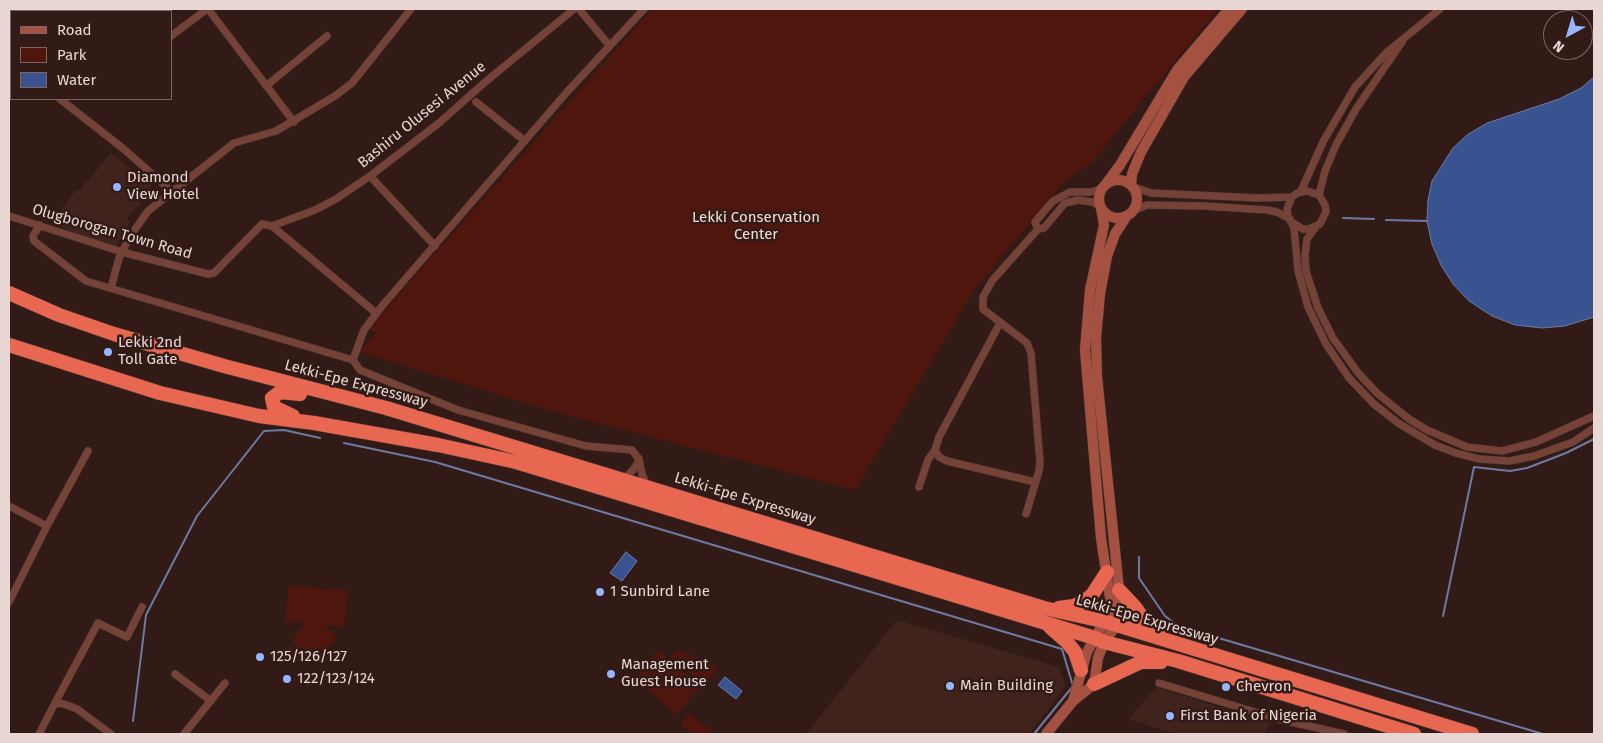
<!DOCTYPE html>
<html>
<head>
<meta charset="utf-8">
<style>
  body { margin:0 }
  #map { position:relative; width:1603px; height:743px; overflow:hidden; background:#321a16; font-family:"Fira Sans",sans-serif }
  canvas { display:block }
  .frame { position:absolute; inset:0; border:10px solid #e8d7d3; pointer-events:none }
  .legend { position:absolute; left:10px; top:10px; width:162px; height:90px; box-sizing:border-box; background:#321a16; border:1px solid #7b6662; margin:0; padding:6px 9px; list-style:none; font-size:15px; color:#e8d7d3 }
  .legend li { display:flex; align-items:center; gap:10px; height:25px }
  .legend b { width:25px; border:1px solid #7b6662 }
  .north { position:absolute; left:1543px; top:10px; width:50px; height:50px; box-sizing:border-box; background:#321a16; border:1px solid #7b6662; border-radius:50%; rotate:219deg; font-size:14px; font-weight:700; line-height:20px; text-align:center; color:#e8d7d3 }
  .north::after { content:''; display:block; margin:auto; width:18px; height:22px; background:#95b6fd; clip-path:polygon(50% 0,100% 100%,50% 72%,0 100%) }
</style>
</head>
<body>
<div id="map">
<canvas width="1603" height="743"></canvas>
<div class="frame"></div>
<ul class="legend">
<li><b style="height:6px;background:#a45142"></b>Road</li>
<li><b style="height:14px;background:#4f160d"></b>Park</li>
<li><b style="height:14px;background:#385390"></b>Water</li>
</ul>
<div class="north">N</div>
</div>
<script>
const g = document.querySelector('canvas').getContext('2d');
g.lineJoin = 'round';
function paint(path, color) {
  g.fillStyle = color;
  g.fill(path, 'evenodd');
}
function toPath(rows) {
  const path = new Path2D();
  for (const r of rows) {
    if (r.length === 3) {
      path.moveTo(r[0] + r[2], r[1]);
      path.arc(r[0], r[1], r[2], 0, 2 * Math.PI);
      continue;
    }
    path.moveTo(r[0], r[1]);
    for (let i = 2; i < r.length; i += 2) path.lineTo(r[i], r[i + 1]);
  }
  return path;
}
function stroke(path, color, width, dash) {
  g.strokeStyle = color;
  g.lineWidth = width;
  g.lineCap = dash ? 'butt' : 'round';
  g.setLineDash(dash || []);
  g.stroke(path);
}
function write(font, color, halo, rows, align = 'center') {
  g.font = font + ' "Fira Sans",sans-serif';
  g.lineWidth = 5;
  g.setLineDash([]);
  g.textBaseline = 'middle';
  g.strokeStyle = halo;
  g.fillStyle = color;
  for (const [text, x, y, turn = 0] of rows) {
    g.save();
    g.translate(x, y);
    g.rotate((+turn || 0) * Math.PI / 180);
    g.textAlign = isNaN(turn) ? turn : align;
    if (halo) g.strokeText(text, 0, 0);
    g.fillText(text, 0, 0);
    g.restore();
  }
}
paint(toPath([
  [111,153,150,183,151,191,126,219,130,222,116,248,82,237,52,222,76,190,79,191],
  [897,620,1059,667,1066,686,1029,734,806,734],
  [1157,687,1206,703,1271,723,1263,734,1175,734,1128,719]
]), '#40231d');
paint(toPath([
  [652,9,1218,9,1093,161,1066,180,974,290,855,490,552,411,360,352,376,332,368,329],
  [289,585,348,591,344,627,324,625,337,637,319,661,315,661,292,642,305,623,285,621],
  [677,650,709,662,718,669,704,685,671,657],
  [658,651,701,686,677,714,635,679],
  [689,713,713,732,711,734,691,734,680,725]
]), '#4f160d');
const water = toPath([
  [1594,77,1594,317,1565,326,1542,328,1515,325,1492,316,1469,301,1453,284,1441,265,1432,244,1427,221,1428,200,1432,181,1453,148,1467,135,1487,123,1559,99,1581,88,1594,77],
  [626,552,637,561,622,581,610,573,626,552],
  [725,677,742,691,736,699,718,685,725,677]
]);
paint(water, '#385390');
stroke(water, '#6d7ba4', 1);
stroke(toPath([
  [1343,218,1374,219],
  [1386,220,1427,221],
  [344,443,435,462,1062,649,1073,686,1034,734],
  [1139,557,1139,578,1165,616,1178,626,1543,734],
  [1443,616,1474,467,1510,471,1527,468,1566,453,1594,439],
  [133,721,146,615,197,516,264,431,284,430,320,438]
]), '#6d7ba4', 2);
const street = toPath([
  [74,9,77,11],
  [208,9,294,122],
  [579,9,609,45],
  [171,36,207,9],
  [9,60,11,62],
  [266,86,327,36],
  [60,99,125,150,171,191],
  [476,102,525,141],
  [370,176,435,246],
  [1134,187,1151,193,1258,198,1292,197],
  [1301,191,1324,140,1355,87,1387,52,1440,9],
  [1319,195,1325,171,1336,145,1356,109,1402,42],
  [1135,210,1147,205,1204,206,1267,210,1277,212,1290,219],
  [9,216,122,252,208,274,214,273,262,224,272,226,315,210,336,199,370,176,439,123,484,83,574,9],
  [1291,222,1303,229,1309,229,1320,224,1326,212,1325,205,1319,195,1307,191,1297,193,1292,197,1287,209,1288,216,1294,228,1298,271,1308,307,1326,344,1349,378,1374,404,1398,423,1435,445,1456,453,1479,459,1509,461,1534,456,1573,442,1594,428],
  [40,225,33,236,34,241,86,281,353,360,360,370,458,410,586,446,632,450,639,459,642,474,647,486],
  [272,226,376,313],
  [1315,228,1307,239,1305,255,1306,271,1318,308,1333,338,1359,374,1377,393,1409,419,1427,430,1467,447,1502,451,1536,442,1594,416],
  [1038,229,1035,222,1053,201,1070,192,1091,192,1102,189],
  [111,288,119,258,129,238,148,211,234,143,276,131,335,96,352,83,411,9],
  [1000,323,939,437,935,450,939,457,947,461,1035,482],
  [353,360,364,330,382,306,567,92,644,9],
  [624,479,633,470,639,461],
  [919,487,928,460,935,450],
  [9,506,47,526,9,602],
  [1026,514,1039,471,1040,462,1031,353,1027,343,983,309,983,297,992,281,1038,229,1044,228,1065,203,1078,200,1092,202,1100,206],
  [47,526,88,451],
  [175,674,211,701],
  [1159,683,1278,719,1344,734],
  [55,703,98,623,127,637,142,607],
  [39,734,55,703,64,704,77,709,111,734],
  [184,734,225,683]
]);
const secondary = toPath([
  [1118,199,19],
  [1106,184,1120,165,1177,70,1229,9],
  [1131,185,1132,174,1141,152,1184,77,1242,9],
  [1073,701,1087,652,1100,629,1107,622,1112,611,1101,538,1085,350,1090,290,1104,225,1101,208],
  [1046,734,1073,701,1094,684,1098,658,1104,642,1122,618,1097,377,1096,338,1100,294,1107,256,1115,234,1126,217]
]);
const highway = toPath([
  [9,293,59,315,114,334,224,366,386,408,1044,608,1107,622,1472,734],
  [9,345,160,393,259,416,314,423,438,445,516,462,1095,638,1104,642,1178,661,1414,734],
  [293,416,274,407,272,398,280,392,300,394],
  [1119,590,1135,607,1149,627,1162,638],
  [1059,608,1074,606,1083,602,1092,595,1107,572],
  [1050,627,1067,642,1075,652,1081,670],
  [1094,684,1141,662,1161,662]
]);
stroke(street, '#4f3834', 8);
stroke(secondary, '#4f3834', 11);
stroke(highway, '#4f3834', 15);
stroke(street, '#754237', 7);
stroke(secondary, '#a45142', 10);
stroke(highway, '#e86750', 14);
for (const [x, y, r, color] of [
  [117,187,5,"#95b6fd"],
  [108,352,5,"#95b6fd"],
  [600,592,5,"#95b6fd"],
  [260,657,5,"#95b6fd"],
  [611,674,5,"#95b6fd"],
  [287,679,5,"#95b6fd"],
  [950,686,5,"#95b6fd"],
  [1226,687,5,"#95b6fd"],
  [1170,716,5,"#95b6fd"]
]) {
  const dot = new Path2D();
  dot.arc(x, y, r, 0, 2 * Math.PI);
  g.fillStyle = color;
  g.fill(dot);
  stroke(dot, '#321a16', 2);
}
write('15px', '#e8d7d3', '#321a16', [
  ["Bashiru Olusesi Avenue",422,115,-39],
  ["Olugborogan Town Road",112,232,16],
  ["Lekki-Epe Expressway",356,384,15],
  ["Lekki-Epe Expressway",745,499,17],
  ["Lekki-Epe Expressway",1147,620,16]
]);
write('15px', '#e8d7d3', '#321a16', [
  ["Diamond",127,178],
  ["View Hotel",127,195],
  ["Lekki 2nd",118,343],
  ["Toll Gate",118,360],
  ["1 Sunbird Lane",610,592],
  ["125/126/127",270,657],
  ["Management",621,665],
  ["Guest House",621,682],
  ["122/123/124",297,679],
  ["Main Building",960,686],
  ["Chevron",1236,687],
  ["First Bank of Nigeria",1180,716]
], 'left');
write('15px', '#f4dcd7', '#321a16', [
  ["Lekki Conservation",756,218],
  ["Center",756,235]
]);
</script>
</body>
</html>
